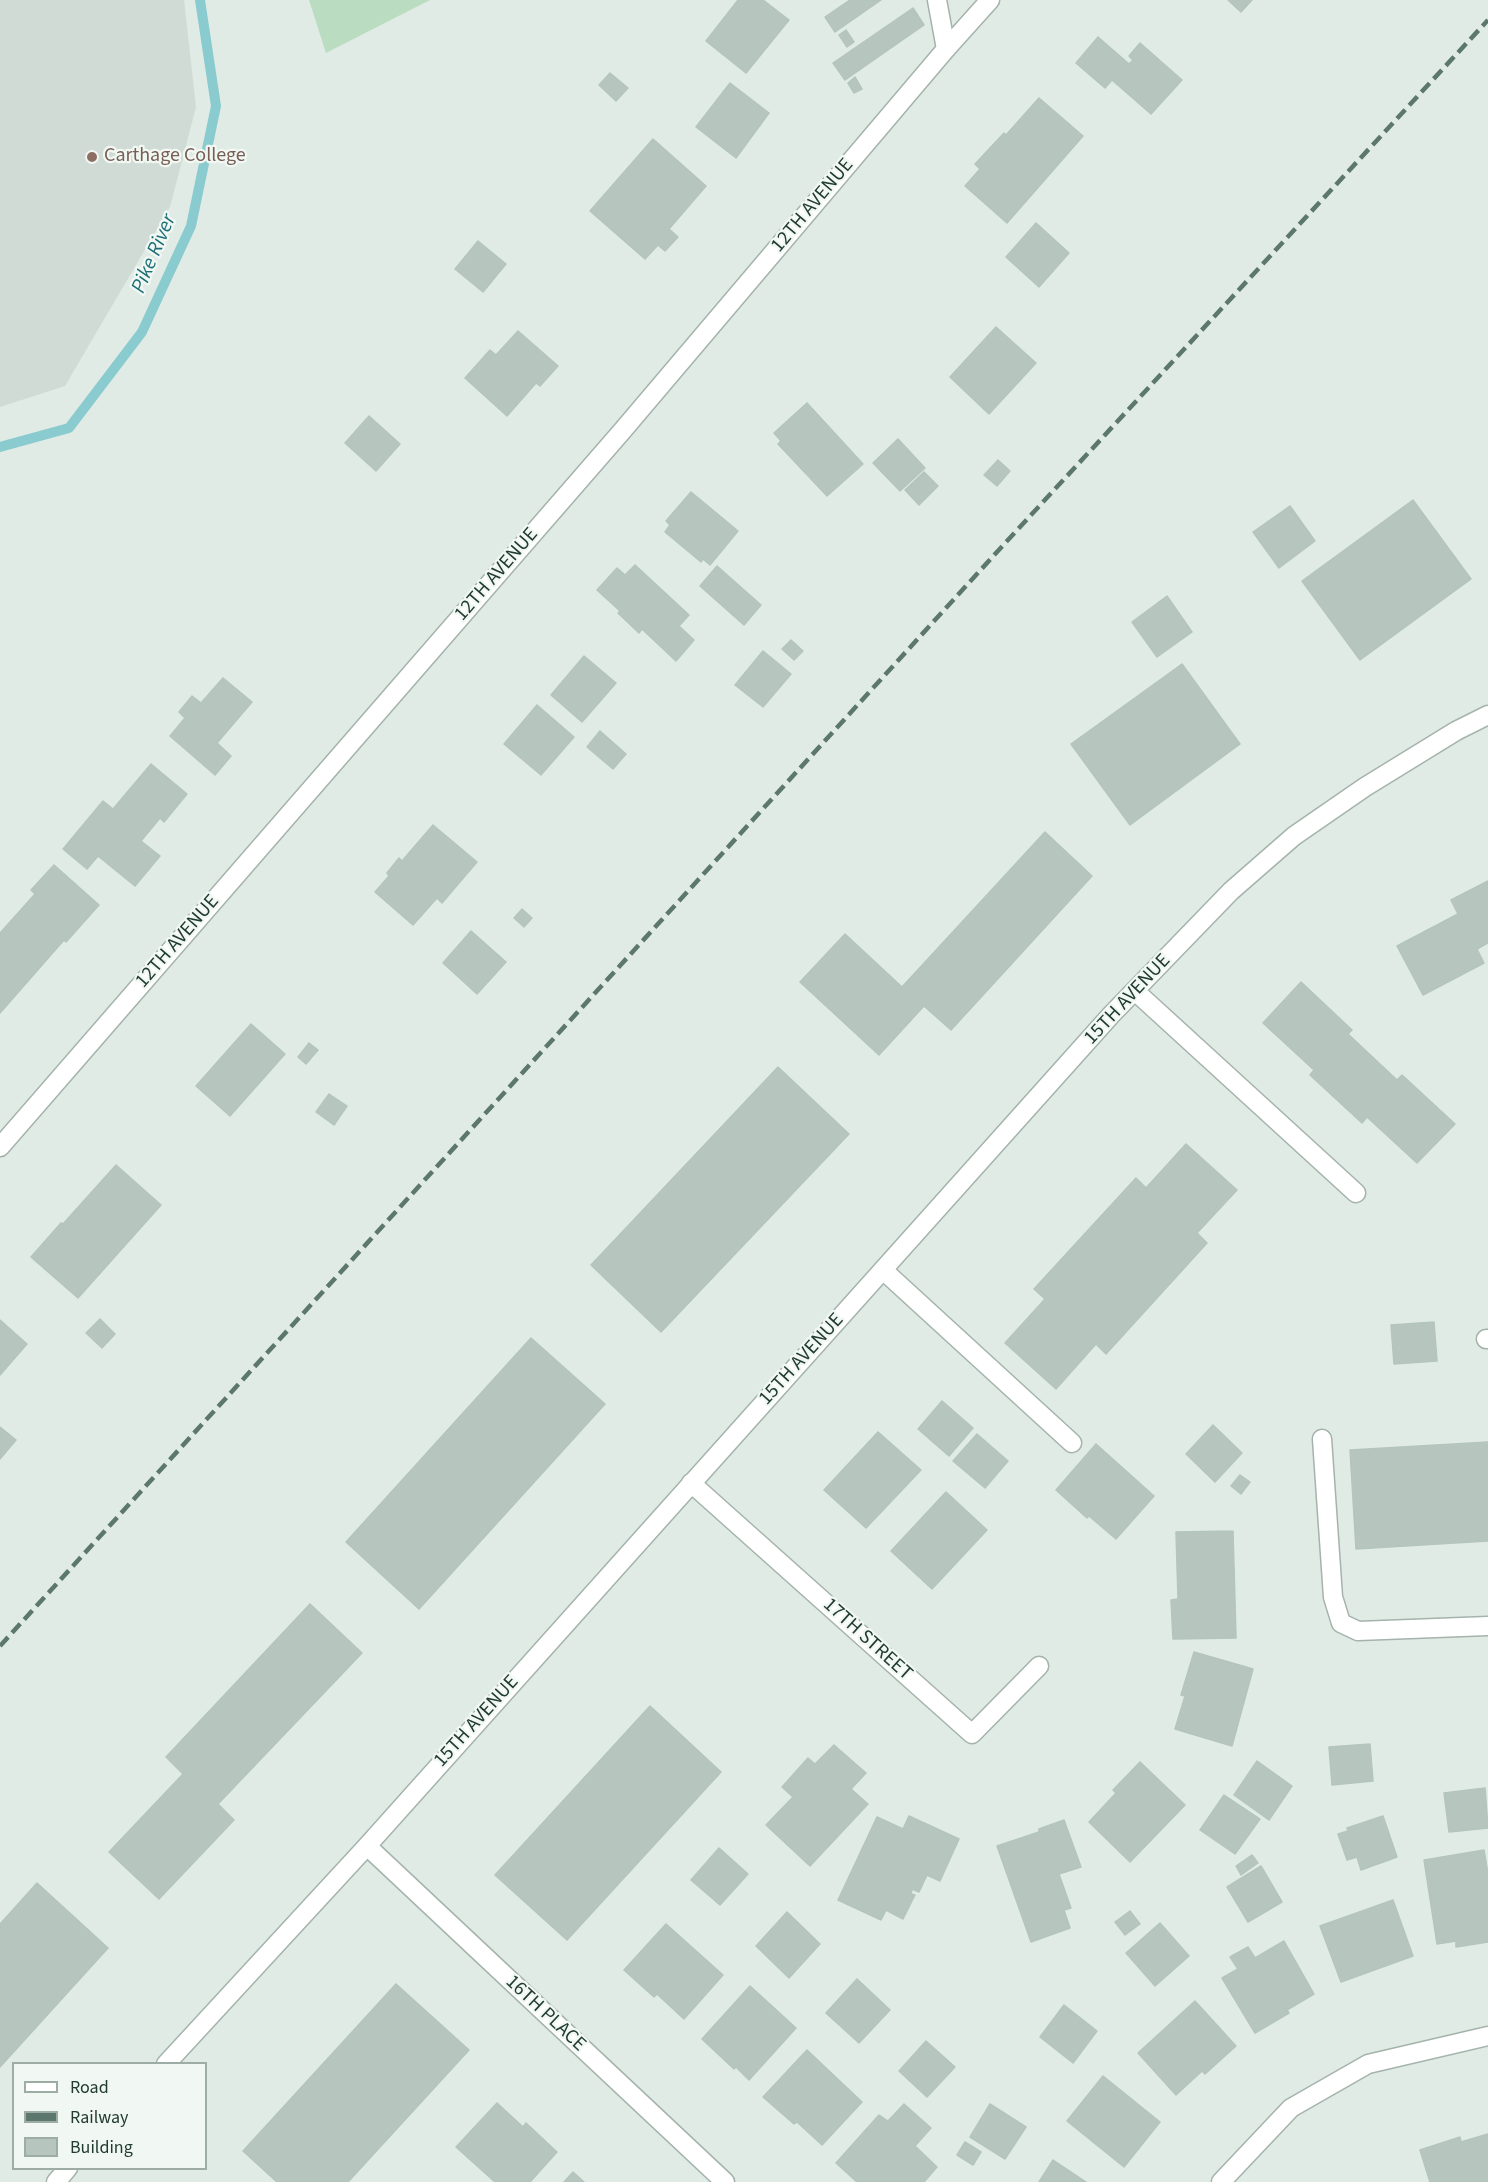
<!DOCTYPE html>
<html>
<head>
<meta charset="utf-8">
<style>
  body { margin:0 }
  #map { position:relative; width:1488px; height:2182px; overflow:hidden; background:#e1ebe5; font-family:"Source Sans 3",sans-serif }
  canvas { display:block }
  .legend { position:absolute; left:12px; top:2062px; width:195px; height:108px; box-sizing:border-box; background:#f1f8f4; border:2px solid #9eaca6; margin:0; padding:8px 10px; list-style:none; font-size:18px; color:#223b32 }
  .legend li { display:flex; align-items:center; gap:12px; height:30px }
  .legend b { width:30px; border:2px solid #9eaca6 }
</style>
</head>
<body>
<div id="map">
<canvas width="1488" height="2182"></canvas>
<ul class="legend">
<li><b style="height:8px;background:#fff"></b>Road</li>
<li><b style="height:8px;background:#5c776d"></b>Railway</li>
<li><b style="height:16px;background:#b6c6be"></b>Building</li>
</ul>
</div>
<script>
const g = document.querySelector('canvas').getContext('2d');
g.lineJoin = 'round';
function paint(path, color) {
  g.fillStyle = color;
  g.fill(path, 'evenodd');
}
function toPath(rows) {
  const path = new Path2D();
  for (const r of rows) {
    path.moveTo(r[0], r[1]);
    for (let i = 2; i < r.length; i += 2) path.lineTo(r[i], r[i + 1]);
  }
  return path;
}
function stroke(path, color, width, dash) {
  g.strokeStyle = color;
  g.lineWidth = width;
  g.lineCap = dash ? 'butt' : 'round';
  g.setLineDash(dash || []);
  g.stroke(path);
}
function write(font, color, halo, rows, align = 'center') {
  g.font = font + ' "Source Sans 3",sans-serif';
  g.lineWidth = 4.5;
  g.setLineDash([]);
  g.textBaseline = 'middle';
  g.strokeStyle = halo;
  g.fillStyle = color;
  for (const [text, x, y, turn = 0] of rows) {
    g.save();
    g.translate(x, y);
    g.rotate((+turn || 0) * Math.PI / 180);
    g.textAlign = isNaN(turn) ? turn : align;
    if (halo) g.strokeText(text, 0, 0);
    g.fillText(text, 0, 0);
    g.restore();
  }
}
paint(toPath([
  [0,0,184,0,196,107,170,207,65,386,0,407]
]), '#cfdbd4');
paint(toPath([
  [309,0,430,0,326,53]
]), '#badcc0');
stroke(toPath([
  [0,447,69,428,142,332,191,226,216,106,200,0]
]), '#89cbcf', 10);
const building = toPath([
  [738,0,763,0,789,20,746,73,706,41,738,0],
  [850,0,881,0,835,32,825,17,850,0],
  [1228,0,1252,0,1241,12,1228,0],
  [913,8,924,25,845,80,833,63,913,8],
  [846,30,854,42,847,47,839,35,846,30],
  [1098,37,1129,64,1133,60,1129,56,1140,43,1182,80,1151,114,1112,80,1105,88,1076,63,1098,37],
  [610,73,628,88,616,101,599,85,610,73],
  [855,77,862,89,854,93,848,83,855,77],
  [730,83,769,113,736,158,696,127,730,83],
  [1039,98,1083,136,1007,223,965,186,980,169,975,164,1004,133,1006,135,1039,98],
  [653,139,706,186,669,229,678,237,665,251,658,245,645,259,590,211,653,139],
  [1036,223,1069,253,1039,287,1006,257,1036,223],
  [478,241,506,264,483,292,455,269,478,241],
  [996,327,1036,363,989,414,950,377,996,327],
  [518,331,558,366,540,386,536,383,507,416,465,378,490,350,496,355,518,331],
  [807,403,863,464,827,496,778,444,781,441,774,433,807,403],
  [369,416,400,444,376,471,345,443,369,416],
  [898,439,925,468,900,491,873,463,898,439],
  [998,460,1010,471,997,486,984,475,998,460],
  [924,472,938,486,919,505,905,490,924,472],
  [691,492,738,531,710,565,703,559,701,562,665,532,670,525,666,521,691,492],
  [1413,500,1471,579,1360,660,1302,581,1413,500],
  [1290,506,1315,541,1279,568,1253,532,1290,506],
  [635,565,689,615,679,626,694,640,676,661,642,629,639,633,618,613,620,611,597,590,617,568,625,575,635,565],
  [717,566,761,605,744,625,700,586,717,566],
  [1167,596,1192,632,1157,657,1132,622,1167,596],
  [791,640,803,651,794,660,782,649,791,640],
  [763,651,791,674,763,707,735,685,763,651],
  [584,656,616,683,582,722,551,695,584,656],
  [1182,664,1240,744,1130,825,1071,744,1182,664],
  [223,678,252,702,217,743,231,756,215,775,170,736,185,718,179,712,192,696,201,703,223,678],
  [537,705,574,737,541,775,504,744,537,705],
  [600,731,626,754,613,769,587,747,600,731],
  [151,764,187,794,164,822,160,818,141,841,160,856,135,886,98,856,87,869,63,849,103,801,113,809,151,764],
  [433,825,477,862,442,903,437,898,413,925,375,892,389,876,387,873,399,858,402,861,433,825],
  [1045,832,1092,876,951,1030,924,1006,879,1055,800,982,845,934,902,987,1045,832],
  [54,865,99,905,66,942,64,940,0,1013,0,933,35,894,31,890,54,865],
  [1488,881,1488,943,1477,949,1484,963,1423,995,1397,946,1458,914,1451,900,1488,881],
  [522,909,532,918,524,927,514,918,522,909],
  [471,931,506,962,477,994,443,963,471,931],
  [1301,982,1352,1030,1348,1034,1397,1080,1402,1075,1455,1124,1417,1163,1367,1117,1362,1123,1310,1075,1314,1070,1263,1023,1301,982],
  [251,1024,285,1054,230,1116,196,1086,251,1024],
  [309,1043,318,1050,306,1064,298,1057,309,1043],
  [778,1067,849,1134,661,1332,591,1265,778,1067],
  [329,1094,347,1106,334,1125,316,1112,329,1094],
  [1186,1144,1237,1190,1197,1233,1207,1243,1106,1354,1096,1344,1056,1389,1005,1343,1045,1299,1034,1289,1136,1178,1146,1188,1186,1144],
  [116,1165,161,1205,78,1298,31,1257,61,1223,63,1224,116,1165],
  [100,1319,115,1334,102,1348,86,1333,100,1319],
  [0,1320,27,1344,0,1375,0,1320],
  [1434,1322,1437,1361,1394,1364,1391,1325,1434,1322],
  [531,1338,605,1404,419,1609,346,1542,531,1338],
  [942,1401,973,1428,949,1456,918,1429,942,1401],
  [1213,1425,1242,1453,1215,1482,1186,1454,1213,1425],
  [0,1427,16,1440,0,1459,0,1427],
  [878,1432,921,1470,866,1528,824,1490,878,1432],
  [977,1434,1008,1461,985,1488,953,1461,977,1434],
  [1488,1442,1488,1541,1356,1549,1350,1450,1488,1442],
  [1096,1444,1154,1496,1116,1539,1089,1516,1087,1518,1056,1490,1096,1444],
  [1240,1475,1250,1482,1241,1494,1231,1486,1240,1475],
  [946,1492,987,1530,932,1589,891,1551,946,1492],
  [1233,1531,1236,1638,1173,1639,1171,1600,1178,1599,1176,1532,1233,1531],
  [310,1604,362,1653,218,1804,234,1820,159,1899,109,1852,183,1774,166,1757,310,1604],
  [1194,1652,1253,1669,1232,1746,1175,1729,1185,1696,1181,1695,1194,1652],
  [650,1706,721,1772,567,1940,495,1875,650,1706],
  [1370,1744,1373,1781,1332,1785,1329,1747,1370,1744],
  [834,1745,866,1773,851,1789,868,1804,810,1866,766,1825,793,1797,782,1787,808,1758,815,1764,834,1745],
  [1257,1761,1292,1786,1269,1820,1234,1795,1257,1761],
  [1140,1762,1185,1805,1130,1862,1089,1822,1116,1793,1113,1790,1140,1762],
  [1485,1788,1488,1828,1449,1832,1444,1793,1485,1788],
  [1224,1795,1260,1819,1235,1854,1200,1830,1224,1795],
  [909,1816,959,1839,940,1881,927,1875,919,1892,912,1889,911,1894,915,1895,903,1919,886,1910,881,1920,838,1900,877,1817,903,1829,909,1816],
  [1383,1816,1397,1857,1361,1870,1357,1857,1347,1860,1338,1834,1348,1831,1347,1828,1383,1816],
  [1064,1820,1081,1867,1059,1874,1071,1908,1064,1910,1070,1928,1031,1942,997,1846,1039,1832,1039,1829,1064,1820],
  [719,1848,748,1874,720,1905,691,1880,719,1848],
  [1484,1850,1488,1874,1488,1942,1456,1947,1456,1941,1437,1944,1424,1860,1484,1850],
  [1252,1855,1258,1863,1241,1875,1236,1866,1252,1855],
  [1261,1866,1282,1902,1248,1922,1227,1887,1261,1866],
  [37,1883,108,1948,0,2067,0,1924,37,1883],
  [1393,1900,1413,1956,1341,1982,1320,1926,1393,1900],
  [1130,1911,1140,1924,1125,1935,1115,1922,1130,1911],
  [787,1912,820,1944,789,1978,756,1946,787,1912],
  [1160,1923,1189,1956,1155,1986,1126,1953,1160,1923],
  [666,1924,723,1975,684,2019,657,1994,654,1997,624,1970,666,1924],
  [1284,1941,1314,1994,1287,2010,1289,2013,1255,2033,1222,1978,1238,1969,1230,1957,1248,1947,1255,1958,1284,1941],
  [857,1979,890,2010,859,2043,826,2013,857,1979],
  [396,1984,469,2050,348,2182,277,2182,243,2151,396,1984],
  [750,1986,796,2028,749,2080,736,2067,734,2069,702,2039,750,1986],
  [1195,2001,1236,2046,1205,2074,1202,2071,1176,2095,1138,2053,1195,2001],
  [1064,2005,1097,2031,1073,2063,1040,2037,1064,2005],
  [926,2041,955,2067,927,2097,899,2071,926,2041],
  [807,2050,862,2102,822,2145,797,2122,794,2124,763,2097,807,2050],
  [1103,2076,1160,2122,1124,2167,1067,2121,1103,2076],
  [497,2103,523,2127,526,2123,557,2152,530,2182,495,2182,456,2147,497,2103],
  [904,2104,931,2128,915,2146,937,2167,924,2182,857,2182,836,2163,879,2115,888,2121,904,2104],
  [990,2104,1026,2127,1005,2159,970,2137,990,2104],
  [1488,2134,1488,2182,1430,2182,1420,2150,1460,2137,1461,2142,1488,2134],
  [965,2142,981,2152,973,2165,957,2155,965,2142],
  [1053,2160,1086,2182,1039,2182,1053,2160],
  [573,2172,584,2182,564,2182,573,2172]
]);
paint(building, '#b6c6be');
stroke(building, '#b3c5bc', 1.5);
const service = toPath([
  [937,0,946,49],
  [1135,991,1356,1193],
  [883,1270,1072,1443],
  [1486,1339,1488,1339],
  [1322,1439,1333,1597,1341,1623,1358,1631,1488,1626]
]);
const minor = toPath([
  [0,1147,623,430,946,49,990,0],
  [691,1483,972,1734,1039,1666],
  [367,1846,725,2182],
  [166,2064,367,1846,1111,1015,1231,891,1294,836,1365,787,1456,731,1488,715],
  [56,2182,68,2168],
  [1221,2182,1291,2108,1368,2064,1488,2036]
]);
stroke(service, '#a4b3ac', 21);
stroke(minor, '#a4b3ac', 21);
stroke(service, '#fff', 18);
stroke(minor, '#fff', 18);
stroke(toPath([
  [0,1646,1007,541,1488,20]
]), '#5c776d', 4.5, [12, 6]);
for (const [x, y, r, color] of [
  [92,157,6,"#8d6e63"]
]) {
  const dot = new Path2D();
  dot.arc(x, y, r, 0, 2 * Math.PI);
  g.fillStyle = color;
  g.fill(dot);
  stroke(dot, '#f1f8f4', 2);
}
write('20px', '#785e54', '#f1f8f4', [
  ["Carthage College",104,157]
], 'left');
write('20px', '#223b32', '#f1f8f4', [
  ["12TH AVENUE",813,206,-50],
  ["12TH AVENUE",497,575,-49],
  ["12TH AVENUE",178,942,-49],
  ["15TH AVENUE",1128,1000,-47],
  ["15TH AVENUE",802,1360,-48],
  ["17TH STREET",867,1640,42],
  ["15TH AVENUE",477,1722,-48],
  ["16TH PLACE",545,2014,43]
]);
write('italic 21px', '#1d6f76', '#f1f8f4', [
  ["Pike River",155,254,-67]
]);
</script>
</body>
</html>
